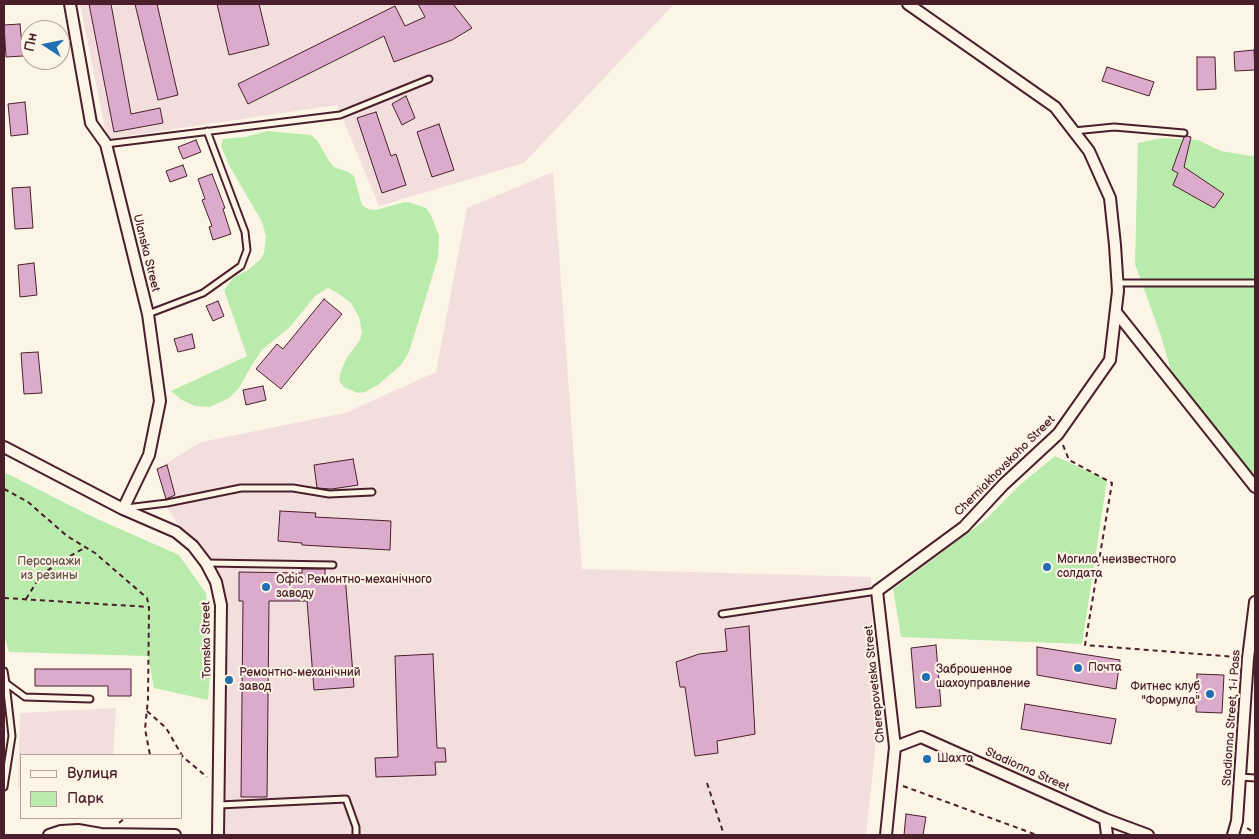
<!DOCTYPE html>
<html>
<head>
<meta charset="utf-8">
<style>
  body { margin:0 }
  #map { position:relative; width:1259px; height:839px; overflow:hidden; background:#fcf5e5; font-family:"Balsamiq Sans",sans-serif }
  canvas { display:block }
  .frame { position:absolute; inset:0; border:5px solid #4a1f2b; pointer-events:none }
  .legend { position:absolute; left:20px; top:754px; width:162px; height:65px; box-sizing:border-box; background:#fcf5e5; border:1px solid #b59f9b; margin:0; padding:6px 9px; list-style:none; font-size:15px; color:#4a1f2b }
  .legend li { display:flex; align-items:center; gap:10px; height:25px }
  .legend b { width:25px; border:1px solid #b59f9b }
  .north { position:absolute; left:20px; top:20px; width:50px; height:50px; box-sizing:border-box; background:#fcf5e5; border:1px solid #b59f9b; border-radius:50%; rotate:281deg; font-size:14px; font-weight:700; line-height:20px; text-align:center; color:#4a1f2b }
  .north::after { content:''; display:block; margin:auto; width:18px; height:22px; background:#1f6fb2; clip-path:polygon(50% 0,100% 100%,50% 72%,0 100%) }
</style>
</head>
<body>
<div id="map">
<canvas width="1259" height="839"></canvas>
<div class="frame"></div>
<ul class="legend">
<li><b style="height:6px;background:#fcf5e5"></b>Вулиця</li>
<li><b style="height:14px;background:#b9ecac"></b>Парк</li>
</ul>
<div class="north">Пн</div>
</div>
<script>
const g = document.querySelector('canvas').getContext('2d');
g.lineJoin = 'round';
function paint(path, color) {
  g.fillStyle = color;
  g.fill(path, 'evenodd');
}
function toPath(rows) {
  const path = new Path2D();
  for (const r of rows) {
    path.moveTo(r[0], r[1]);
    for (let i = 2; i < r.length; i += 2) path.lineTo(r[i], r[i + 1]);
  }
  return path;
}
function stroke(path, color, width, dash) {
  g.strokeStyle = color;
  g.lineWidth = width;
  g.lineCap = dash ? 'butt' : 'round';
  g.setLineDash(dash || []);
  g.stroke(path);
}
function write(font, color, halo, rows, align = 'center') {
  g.font = font + ' "Balsamiq Sans",sans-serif';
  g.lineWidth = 4;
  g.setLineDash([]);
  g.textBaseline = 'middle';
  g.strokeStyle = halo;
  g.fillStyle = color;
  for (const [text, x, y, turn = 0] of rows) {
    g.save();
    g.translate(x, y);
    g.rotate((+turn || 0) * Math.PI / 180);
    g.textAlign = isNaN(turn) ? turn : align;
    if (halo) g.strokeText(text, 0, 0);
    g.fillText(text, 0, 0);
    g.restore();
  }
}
paint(toPath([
  [80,4,674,4,524,163,379,206,337,105,107,139],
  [553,172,582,569,871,577,875,752,866,835,221,835,213,576,168,509,157,469,201,442,345,413,436,372,467,208],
  [116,708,113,755,21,755,21,787,18,787,20,713]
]), '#f2dfdd');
paint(toPath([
  [268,131,311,135,317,140,329,161,334,167,348,172,354,176,362,205,368,209,376,210,405,202,412,203,426,208,431,215,439,236,438,258,409,352,401,365,378,385,365,392,358,393,344,387,339,381,340,374,346,359,360,340,362,332,359,317,351,303,339,294,328,288,315,296,291,326,262,350,250,368,239,388,229,398,210,407,195,406,182,400,171,391,247,356,224,290,234,277,248,270,260,260,264,253,266,236,262,222,230,167,221,146,223,139,245,137],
  [1162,138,1198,140,1221,151,1251,156,1255,155,1255,474,1214,441,1175,385,1161,336,1135,264,1138,143],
  [1055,456,1107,480,1082,644,901,637,893,589,984,521,1022,483],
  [4,472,93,517,179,555,206,593,211,663,208,700,154,688,148,656,9,652,4,635]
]), '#b9ecac');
const building = toPath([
  [89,4,111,4,131,114,160,108,163,123,114,132,89,4],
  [135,4,157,4,178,95,158,100,135,4],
  [217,4,259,4,269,45,229,55,217,4],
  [418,4,453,4,472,28,452,40,394,62,384,36,248,104,238,84,395,6,405,26,425,17,418,4],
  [20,24,23,56,6,57,4,25,20,24],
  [1254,50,1255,70,1235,71,1234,52,1254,50],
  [1197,57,1215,57,1216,89,1197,90,1197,57],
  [1107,67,1154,82,1149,96,1102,81,1107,67],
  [406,96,415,118,402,125,392,104,406,96],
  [25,102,28,134,11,136,8,104,25,102],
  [376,112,391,156,396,154,406,185,382,193,357,118,376,112],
  [439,124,454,170,432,177,417,132,439,124],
  [1187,136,1191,137,1184,167,1224,194,1214,208,1173,185,1178,173,1172,170,1184,137,1187,136],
  [196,140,201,152,183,159,178,147,196,140],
  [183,165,187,176,170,182,166,171,183,165],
  [212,174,225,208,223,209,231,234,213,240,209,227,212,226,202,200,205,199,198,179,212,174],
  [30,187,33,228,15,229,12,188,30,187],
  [34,263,37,295,20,297,18,265,34,263],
  [324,299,342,314,281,389,256,369,277,344,283,349,324,299],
  [218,301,224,316,213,321,206,306,218,301],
  [192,334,195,348,178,352,174,339,192,334],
  [38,352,42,393,24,394,21,353,38,352],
  [263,386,266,400,246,405,243,390,263,386],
  [353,459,358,485,332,489,317,488,314,465,353,459],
  [167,465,175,495,166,499,157,469,167,465],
  [280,511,316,513,315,517,391,521,390,550,302,545,302,543,278,541,280,511],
  [302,569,325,569,325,577,345,575,354,687,314,690,307,601,269,601,267,797,241,797,243,601,239,601,239,572,302,573,302,569],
  [749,626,755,734,717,741,718,753,695,756,685,687,680,687,676,662,699,654,727,651,725,629,749,626],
  [936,645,941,706,916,708,911,648,936,645],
  [1037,647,1120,660,1116,689,1037,675,1037,647],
  [433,654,437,748,445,748,446,762,435,762,436,775,376,777,375,758,398,757,395,656,433,654],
  [35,669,131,669,131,696,108,696,108,686,35,686,35,669],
  [1197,674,1224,675,1222,713,1196,712,1197,674],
  [1025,704,1116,719,1111,744,1021,729,1025,704],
  [906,814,926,817,923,835,904,835,906,814]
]);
paint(building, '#dcabcb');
stroke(building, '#4a1f2b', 1);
const lane = toPath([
  [1074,131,1114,127,1184,133],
  [106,144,340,115,429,79],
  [1118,283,1255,283],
  [148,314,203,293,241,266,247,250,245,232,207,131],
  [126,508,167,503,241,488,293,488,329,494,372,492],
  [206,563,333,565],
  [722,614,877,591],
  [4,671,6,683,25,697,90,699],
  [1240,777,1255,778],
  [4,787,12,736,6,683],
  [219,805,346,799,356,827,356,835]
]);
const street = toPath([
  [70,4,91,123,106,144,148,314,160,401,149,455,123,509],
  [1116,312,1255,487],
  [4,447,123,509,176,532,193,546,206,563,216,582,221,605,218,835],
  [895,747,921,737,1105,819,1148,835],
  [1105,819,1107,835],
  [49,835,61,831,78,830,101,834,175,835],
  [886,835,895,747,877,591,964,527,1003,485,1058,434,1110,360,1118,291,1115,245,1110,198,1089,151,1055,107,908,4],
  [1233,835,1237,821,1248,658,1255,602]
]);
stroke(lane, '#4a1f2b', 9);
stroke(street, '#4a1f2b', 14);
stroke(toPath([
  [1063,445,1069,460,1112,483,1085,645,1236,657],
  [4,489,8,491,28,502,67,536,95,553,147,598,149,607],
  [4,598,149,607,148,699,145,729,150,755],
  [26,599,41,575,63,560,86,547],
  [147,711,166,728,183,757,207,777],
  [707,783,724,835],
  [903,786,1037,835],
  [119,823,125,818],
  [1247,828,1255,833]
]), '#4a1f2b', 2, [5, 4]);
stroke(lane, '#fcf5e5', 5);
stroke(street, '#fcf5e5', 10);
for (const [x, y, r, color] of [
  [1047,567,5,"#1f6fb2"],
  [266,587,5,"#1f6fb2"],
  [1078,668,5,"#1f6fb2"],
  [926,677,5,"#1f6fb2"],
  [229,680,5,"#1f6fb2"],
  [1210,694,5,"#1f6fb2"],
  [927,759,5,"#1f6fb2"]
]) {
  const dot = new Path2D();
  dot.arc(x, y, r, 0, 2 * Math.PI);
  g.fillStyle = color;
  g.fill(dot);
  stroke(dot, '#fcf5e5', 2);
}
write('12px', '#4a1f2b', '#fcf5e5', [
  ["Ulanska Street",146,253,76],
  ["Cherniakhovskoho Street",1005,466,-45],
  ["Tomska Street",207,640,-91],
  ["Cherepovetska Street",875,684,-96],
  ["Stadionna Street, 1-i Pass",1232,718,-86],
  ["Stadionna Street",1027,770,24]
]);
write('12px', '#4a1f2b', '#fcf5e5', [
  ["Могила неизвестного",1057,560],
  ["солдата",1057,574],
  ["Офіс Ремонтно-механічного",276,580],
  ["заводу",276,594],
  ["Почта",1088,668],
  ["Заброшенное",936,670],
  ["шахоуправление",936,684],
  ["Ремонтно-механічний",239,673],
  ["завод",239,687],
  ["Фитнес клуб",1200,687,"right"],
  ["\"Формула\"",1200,701,"right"],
  ["Шахта",937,759]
], 'left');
write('12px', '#66524b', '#fcf5e5', [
  ["Персонажи",49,562],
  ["из резины",49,576]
]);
</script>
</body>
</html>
